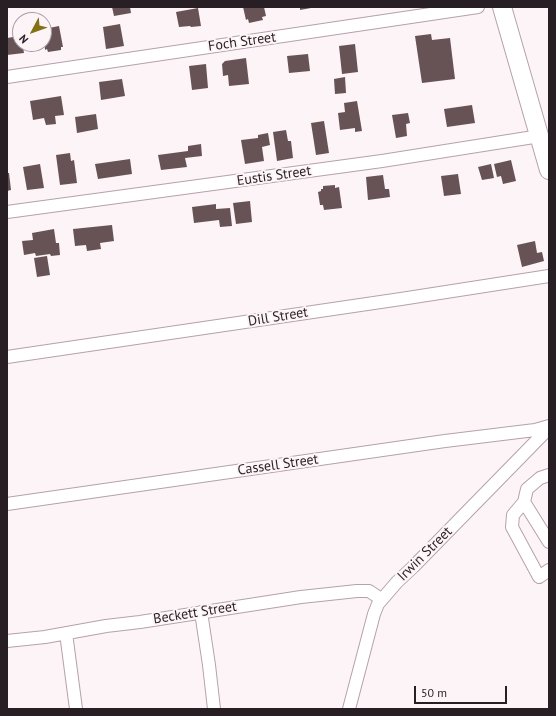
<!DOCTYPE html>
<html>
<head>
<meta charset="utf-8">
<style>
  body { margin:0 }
  #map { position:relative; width:556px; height:716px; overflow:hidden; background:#fdf4f8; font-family:"PT Sans",sans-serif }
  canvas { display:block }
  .frame { position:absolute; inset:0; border:8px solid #271f23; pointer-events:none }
  .north { position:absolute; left:12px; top:12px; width:40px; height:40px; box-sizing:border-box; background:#fdf4f8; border:1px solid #a79fa3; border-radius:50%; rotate:229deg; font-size:11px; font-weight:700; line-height:16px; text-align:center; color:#271f23 }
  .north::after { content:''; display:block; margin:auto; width:14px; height:18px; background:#827213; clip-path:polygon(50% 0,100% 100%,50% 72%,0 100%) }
  .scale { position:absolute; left:414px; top:686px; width:93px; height:18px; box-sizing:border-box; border:2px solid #271f23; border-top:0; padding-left:5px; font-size:12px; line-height:14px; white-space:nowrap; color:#271f23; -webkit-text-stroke:3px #fdf4f8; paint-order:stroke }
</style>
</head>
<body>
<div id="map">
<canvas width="556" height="716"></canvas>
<div class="frame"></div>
<div class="north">N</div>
<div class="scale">50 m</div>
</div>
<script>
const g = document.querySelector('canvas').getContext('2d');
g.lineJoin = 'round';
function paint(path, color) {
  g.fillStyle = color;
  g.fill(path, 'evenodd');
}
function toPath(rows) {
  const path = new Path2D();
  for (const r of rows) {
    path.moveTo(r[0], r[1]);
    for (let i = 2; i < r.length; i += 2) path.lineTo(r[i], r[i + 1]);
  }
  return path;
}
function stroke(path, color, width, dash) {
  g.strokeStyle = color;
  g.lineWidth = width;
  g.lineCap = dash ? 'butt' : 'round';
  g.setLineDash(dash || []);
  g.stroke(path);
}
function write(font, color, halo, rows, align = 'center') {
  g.font = font + ' "PT Sans",sans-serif';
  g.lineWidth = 4;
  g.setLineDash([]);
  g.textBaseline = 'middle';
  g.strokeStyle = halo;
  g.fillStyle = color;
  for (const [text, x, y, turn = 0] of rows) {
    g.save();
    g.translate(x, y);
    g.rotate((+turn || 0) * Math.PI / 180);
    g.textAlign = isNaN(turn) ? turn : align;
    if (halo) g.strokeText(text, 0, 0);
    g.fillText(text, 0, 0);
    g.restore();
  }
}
paint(toPath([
  [112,7,130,7,131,13,114,16],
  [243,7,264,7,266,16,262,17,263,20,249,23,248,19,246,20],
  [300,7,311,7,311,8,300,10],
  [198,8,201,26,191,27,190,26,179,27,176,12],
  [120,24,124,46,106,49,103,27],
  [59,26,63,47,61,47,61,50,48,52,47,49,45,50,44,29],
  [431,34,432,40,450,38,455,79,422,83,415,36],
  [20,36,20,44,31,44,31,46,23,47,24,53,7,55,7,38],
  [355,44,358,72,342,74,339,46],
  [308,54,310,71,289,73,287,56],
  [246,58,249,84,229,86,228,75,223,76,222,64,225,61],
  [206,64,208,88,192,90,189,66],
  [345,77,346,93,335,94,334,79],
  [122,79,125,96,101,100,99,82],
  [61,96,64,115,55,116,56,124,46,125,44,118,33,120,30,101],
  [357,101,362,131,355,132,355,128,340,130,338,113,345,112,344,103],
  [472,105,475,123,447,127,444,109],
  [408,113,410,123,406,124,407,136,396,138,392,115],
  [96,114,98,129,77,133,75,117],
  [324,121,329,153,316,155,311,123],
  [286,130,288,141,291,141,293,158,277,161,273,132],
  [268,133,270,145,262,147,264,161,245,164,241,140,258,138,258,135],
  [201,144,202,156,185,158,187,167,161,170,158,155,188,151,188,146],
  [70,153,71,161,74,160,77,183,60,185,56,155],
  [130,159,132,174,98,179,95,164],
  [511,160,516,181,503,184,501,176,497,177,494,164],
  [40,164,44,188,27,190,23,167],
  [491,164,494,178,482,180,478,167],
  [7,173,9,173,11,190,7,191],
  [458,174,461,194,444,196,441,176],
  [383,175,385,189,389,189,390,197,368,200,366,177],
  [335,185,335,188,339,187,342,208,324,210,323,205,320,205,318,192,321,191,321,189,323,189,323,186],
  [250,201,252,222,236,224,233,203],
  [216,204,216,209,230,208,232,226,220,227,219,220,194,223,192,207],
  [112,225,114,241,100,243,101,249,87,251,86,245,75,246,73,229],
  [54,229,56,243,59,243,60,255,51,256,50,254,36,256,35,253,24,255,22,241,33,240,32,233],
  [535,241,537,253,542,252,544,261,522,267,517,245],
  [47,256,50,275,37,277,34,258]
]), '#675355');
const minor = toPath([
  [7,77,478,7],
  [7,212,382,161,540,136],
  [7,357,401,299,549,276],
  [549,475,540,478,527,489,524,502,513,515,512,527,539,577,549,570],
  [524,502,549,542],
  [7,504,445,441,535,430,549,426],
  [201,612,209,665,214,709],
  [66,633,76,709],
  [7,641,45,637,106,626,140,622,301,597,357,591,369,591,381,599],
  [349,709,374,614,378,604,397,582,413,567,549,428]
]);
const highway = toPath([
  [502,7,549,170]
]);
stroke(minor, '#b6a1aa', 14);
stroke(highway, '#b6a1aa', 20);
stroke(minor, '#fff', 12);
stroke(highway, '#fff', 18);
write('14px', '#271f23', '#fdf4f8', [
  ["Foch Street",242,42,-8],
  ["Eustis Street",274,176,-8],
  ["Dill Street",278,317,-9],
  ["Cassell Street",278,465,-8],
  ["Irwin Street",425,554,-45],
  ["Beckett Street",195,613,-9]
]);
</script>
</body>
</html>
